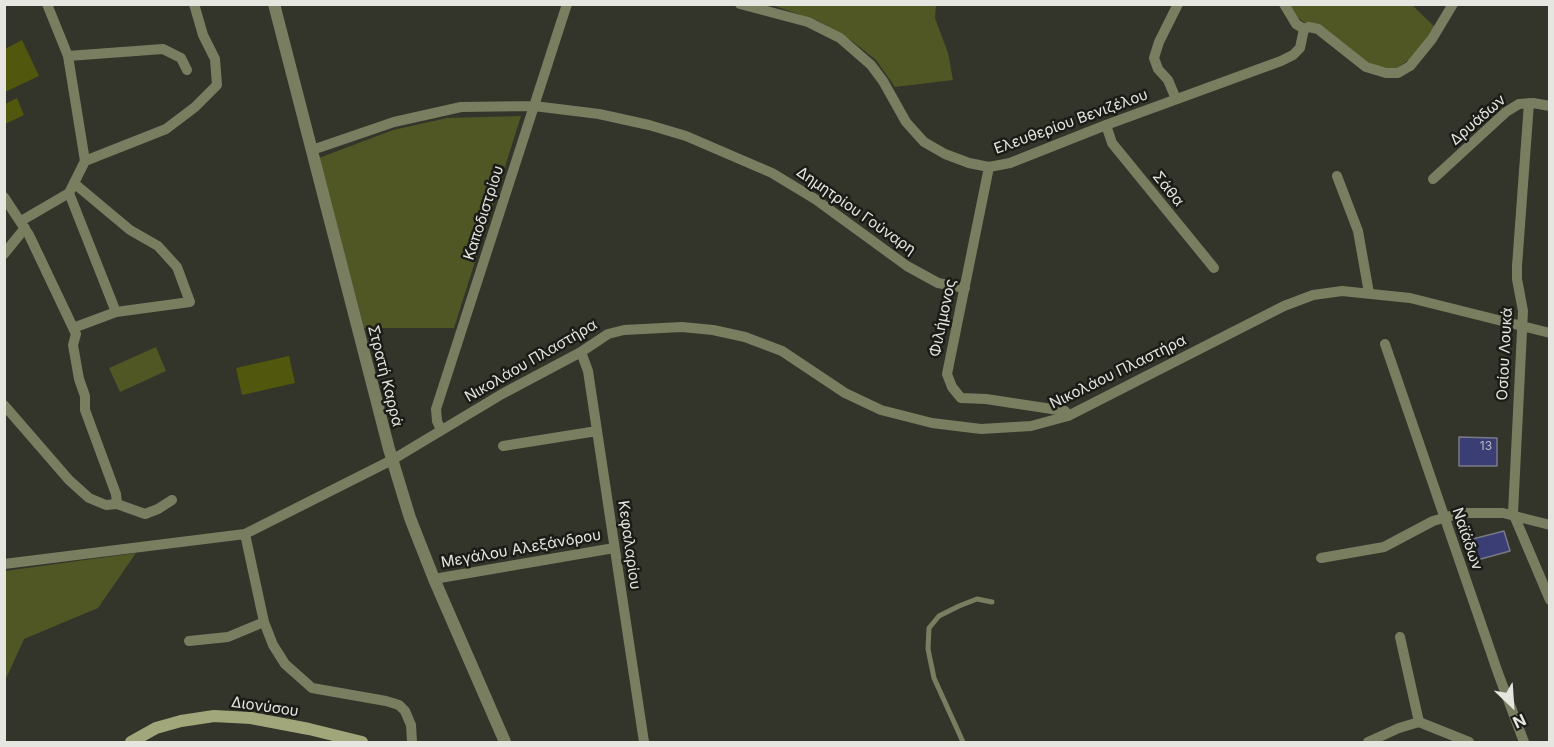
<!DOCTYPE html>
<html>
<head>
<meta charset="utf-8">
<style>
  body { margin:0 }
  #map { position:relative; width:1554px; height:747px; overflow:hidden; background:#33352a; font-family:Inter,sans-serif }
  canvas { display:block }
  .frame { position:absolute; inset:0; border:6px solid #e5e6e0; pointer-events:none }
  .north { position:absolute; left:1482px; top:675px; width:60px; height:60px; -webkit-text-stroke:4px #1b1c17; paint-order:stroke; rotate:155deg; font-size:16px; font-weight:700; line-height:24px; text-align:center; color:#e5e6e0 }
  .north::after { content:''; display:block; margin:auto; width:21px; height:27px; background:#e5e6e0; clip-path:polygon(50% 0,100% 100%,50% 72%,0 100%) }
</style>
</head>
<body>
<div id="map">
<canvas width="1554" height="747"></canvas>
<div class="frame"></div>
<div class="north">N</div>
</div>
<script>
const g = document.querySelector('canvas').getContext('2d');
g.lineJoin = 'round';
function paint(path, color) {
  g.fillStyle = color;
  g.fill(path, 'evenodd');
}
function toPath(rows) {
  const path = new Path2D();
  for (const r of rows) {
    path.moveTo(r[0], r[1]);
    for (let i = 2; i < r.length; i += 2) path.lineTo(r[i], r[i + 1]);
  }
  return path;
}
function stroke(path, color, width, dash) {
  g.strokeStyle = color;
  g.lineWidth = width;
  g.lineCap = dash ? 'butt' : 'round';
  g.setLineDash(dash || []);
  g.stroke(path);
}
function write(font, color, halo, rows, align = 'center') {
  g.font = font + ' Inter,sans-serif';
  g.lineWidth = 5;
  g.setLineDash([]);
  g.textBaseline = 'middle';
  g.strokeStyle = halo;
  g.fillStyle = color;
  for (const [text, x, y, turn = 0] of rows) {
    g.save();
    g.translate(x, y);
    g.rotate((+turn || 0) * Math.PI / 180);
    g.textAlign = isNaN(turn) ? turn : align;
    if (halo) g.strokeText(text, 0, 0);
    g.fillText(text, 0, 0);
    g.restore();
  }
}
paint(toPath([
  [772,5,936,5,935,18,948,53,953,80,895,87,876,60,852,41,818,21],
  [1289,5,1412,5,1437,29,1414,56,1397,68,1380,68,1366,62,1305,23,1294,15],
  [521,116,454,328,364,328,319,158,393,130,447,118],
  [156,347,166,371,120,392,109,368],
  [136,553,98,608,24,639,5,681,5,571]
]), '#505624');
paint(toPath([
  [22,40,39,76,5,92,5,49],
  [17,98,24,115,5,124,5,104],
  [289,356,295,383,242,395,236,368]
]), '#51570c');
const building = toPath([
  [1459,437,1497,438,1497,466,1459,466,1459,437],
  [1504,531,1510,551,1470,562,1465,541,1504,531]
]);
paint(building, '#3b3e75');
stroke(building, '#787a85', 1.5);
stroke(toPath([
  [963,742,934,678,928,649,929,628,939,616,959,606,977,599,992,602]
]), '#797e61', 5);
stroke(toPath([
  [740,4,808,22,840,38,871,65,883,81,906,122,924,142,945,154,969,163,989,167,1010,163,1106,125,1281,61,1293,55,1300,48,1304,29],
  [1284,4,1296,24,1304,29],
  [1304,29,1309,27,1318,29,1366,67,1386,73,1398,73,1410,66,1432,39,1453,4],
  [68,56,163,49,181,58,187,70],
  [1176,99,1168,80,1158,69,1154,58,1159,42,1178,4],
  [1529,103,1517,266,1517,279,1523,311,1513,513,1550,600],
  [1106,125,1112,143,1214,268],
  [312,150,394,122,461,107,534,106,599,114,649,125,686,136,772,173,815,199,907,266,938,283,965,288],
  [85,161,166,129,195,107,217,85,215,59,203,35,194,4],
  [989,167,947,374,952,387,961,398,986,399,1065,411,1068,416],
  [1337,176,1358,231,1369,293],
  [1433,179,1506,112,1519,104,1533,103,1550,106],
  [69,193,116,312],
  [4,197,29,235,76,334,73,345,79,379,85,396,85,410,116,494,117,504],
  [21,221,69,193,85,161,68,56,47,4],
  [4,254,25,228],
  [73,328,116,312,190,302,177,267,158,246,130,230,75,184],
  [1385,344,1498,673,1524,742],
  [581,352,588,371,644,742],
  [4,405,69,480,89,498,106,505,117,504,145,514,158,509,172,500],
  [441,430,437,421,436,409,567,4],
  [503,446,597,431],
  [245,534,264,622,273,645,285,664,312,688,386,701,399,705,405,711,411,725,412,742],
  [1321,558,1384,547,1433,521,1461,513,1503,513,1550,525],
  [4,564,245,534,392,460,502,394,581,352,608,334,624,330,682,327,713,330,745,337,782,351,845,393,881,410,932,423,981,429,1031,426,1068,416,1284,306,1313,295,1342,291,1410,298,1550,333],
  [434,579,614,548],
  [1400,637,1419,722],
  [189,641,228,637,264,622],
  [1368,742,1399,728,1419,722,1469,742]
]), '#797e61', 10);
stroke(toPath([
  [274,4,389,449,410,518,434,579,505,742]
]), '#797e61', 12);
stroke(toPath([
  [131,742,156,728,181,721,214,716,251,718,309,729,362,742]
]), '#a1a77a', 12);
write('12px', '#babcc5', null, [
  ["13",1486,446]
]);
write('15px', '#e5e6e0', '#1b1c17', [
  ["Δρυάδων",1478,120,-41],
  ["Ελευθερίου Βενιζέλου",1071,122,-20],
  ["Σάθα",1168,189,51],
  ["Δημητρίου Γούναρη",856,211,35],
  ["Καποδιστρίου",484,213,-72],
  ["Φιλήμονος",943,318,-78],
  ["Οσίου Λουκά",1505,354,-87],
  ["Νικολάου Πλαστήρα",531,361,-30],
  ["Νικολάου Πλαστήρα",1118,372,-26],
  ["Στρατή Καρρά",385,376,76],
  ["Ναϊάδων",1467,539,71],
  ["Κεφαλαρίου",629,545,82],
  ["Μεγάλου Αλεξάνδρου",521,549,-10],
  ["Διονύσου",265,707,8]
]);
</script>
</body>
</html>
